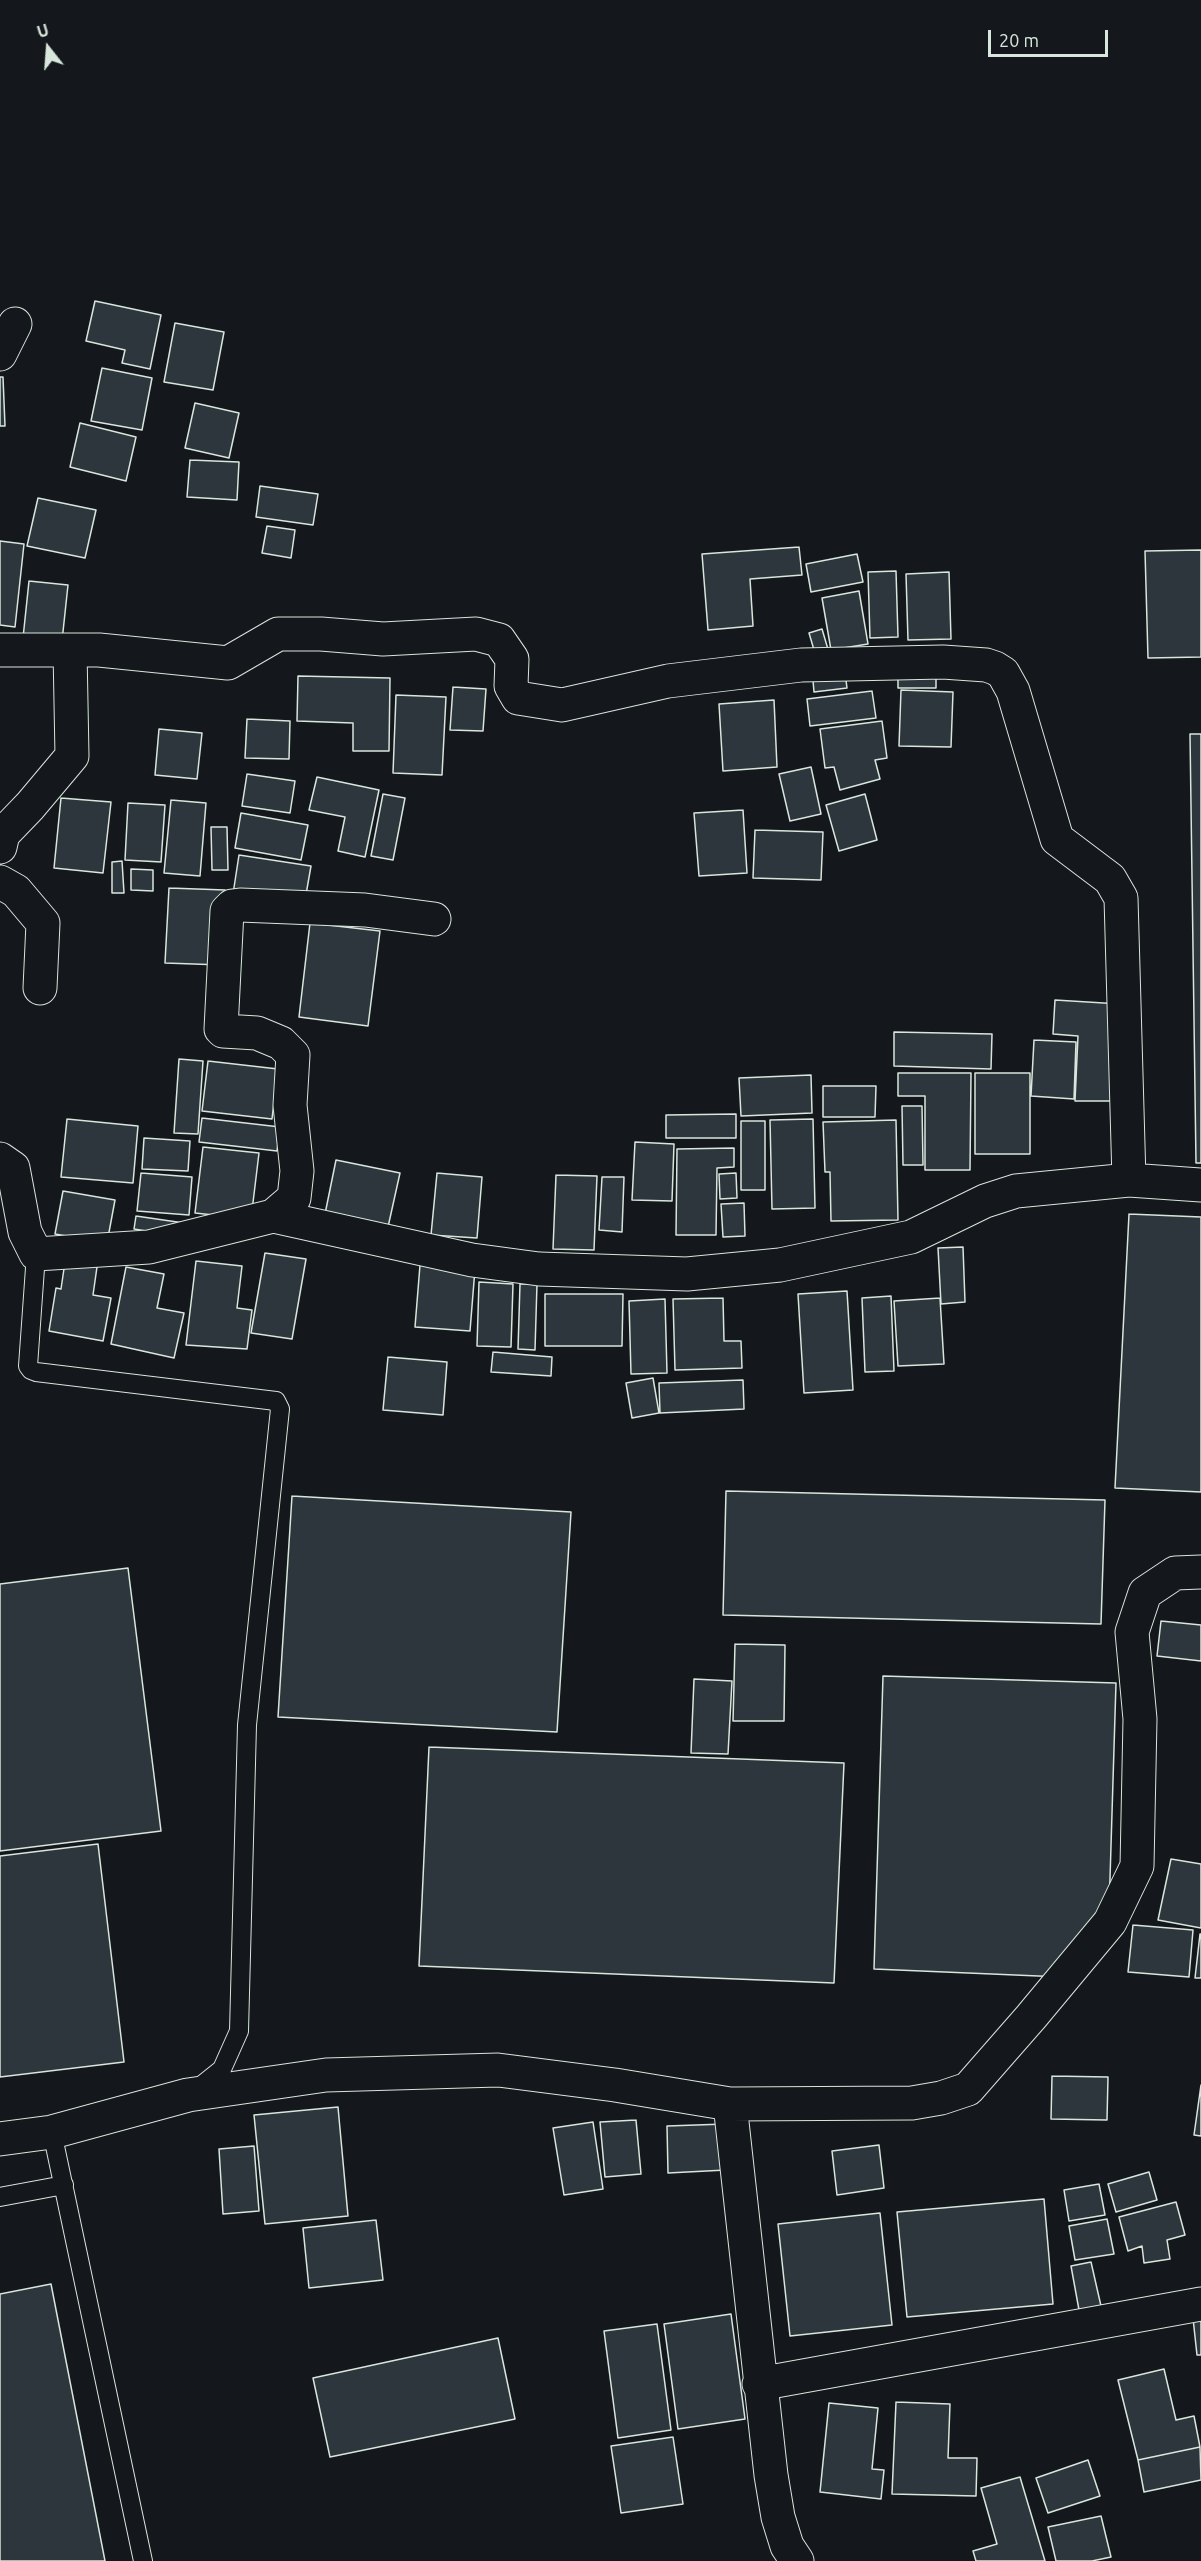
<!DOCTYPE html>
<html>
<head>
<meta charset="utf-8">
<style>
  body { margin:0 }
  #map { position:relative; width:1201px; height:2561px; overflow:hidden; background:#14181c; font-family:Ubuntu,sans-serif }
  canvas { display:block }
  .north { position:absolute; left:18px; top:18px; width:60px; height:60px; -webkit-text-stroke:4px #14181c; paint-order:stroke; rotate:343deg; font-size:16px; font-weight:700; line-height:24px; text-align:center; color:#d8e6dc }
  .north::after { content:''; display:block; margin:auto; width:21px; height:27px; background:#d8e6dc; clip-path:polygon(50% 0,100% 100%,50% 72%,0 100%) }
  .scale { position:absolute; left:988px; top:30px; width:120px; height:27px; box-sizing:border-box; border:3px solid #d8e6dc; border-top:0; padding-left:8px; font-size:18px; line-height:21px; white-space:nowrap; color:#d8e6dc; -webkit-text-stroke:4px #14181c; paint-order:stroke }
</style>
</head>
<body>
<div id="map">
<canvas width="1201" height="2561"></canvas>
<div class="north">U</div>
<div class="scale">20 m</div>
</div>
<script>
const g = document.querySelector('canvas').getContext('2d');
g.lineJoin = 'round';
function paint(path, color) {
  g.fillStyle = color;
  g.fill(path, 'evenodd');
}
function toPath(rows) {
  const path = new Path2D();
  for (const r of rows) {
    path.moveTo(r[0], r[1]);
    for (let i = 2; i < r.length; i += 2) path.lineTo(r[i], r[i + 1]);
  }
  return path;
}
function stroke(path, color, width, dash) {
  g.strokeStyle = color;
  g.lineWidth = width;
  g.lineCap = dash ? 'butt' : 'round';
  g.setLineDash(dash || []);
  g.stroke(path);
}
const building = toPath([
  [95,301,161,315,150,369,122,363,125,350,86,341,95,301],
  [175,323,224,332,213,390,164,382,175,323],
  [102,368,152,378,142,430,91,421,102,368],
  [0,377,3,377,5,426,0,426,0,377],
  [195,403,239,413,229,458,185,448,195,403],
  [80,423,136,437,126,481,70,467,80,423],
  [190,460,239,462,237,500,187,497,190,460],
  [260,486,318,494,313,525,256,517,260,486],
  [38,498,96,510,85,558,27,546,38,498],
  [267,526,295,530,291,558,262,553,267,526],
  [0,541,24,544,15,627,0,625,0,541],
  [799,547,802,575,750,579,753,626,708,630,702,554,799,547],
  [1201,550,1201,657,1148,658,1145,551,1201,550],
  [857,554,863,582,811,592,806,564,857,554],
  [896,571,898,637,870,638,868,572,896,571],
  [949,572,951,639,908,640,906,574,949,572],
  [29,581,68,585,62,641,23,638,29,581],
  [859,591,868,644,831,650,822,598,859,591],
  [822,629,830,656,817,660,809,633,822,629],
  [844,665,847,688,814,692,812,669,844,665],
  [936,671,936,688,898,688,898,672,936,671],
  [298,676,390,678,389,751,353,751,353,723,297,721,298,676],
  [453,687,486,689,483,731,450,730,453,687],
  [901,690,953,692,951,747,899,746,901,690],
  [872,691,876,718,810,726,807,699,872,691],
  [396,695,446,697,442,775,393,773,396,695],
  [774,700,777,767,723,771,719,704,774,700],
  [247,719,290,721,289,759,245,758,247,719],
  [882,721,887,758,875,760,880,779,840,790,834,767,825,768,820,729,882,721],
  [159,729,202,733,197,779,155,775,159,729],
  [1190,734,1201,734,1201,1163,1196,1163,1190,734],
  [811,767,821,814,790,821,779,774,811,767],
  [247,774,295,781,290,813,242,806,247,774],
  [317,777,379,790,365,857,338,851,345,817,309,810,317,777],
  [383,794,405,798,393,860,371,856,383,794],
  [865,794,877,840,839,851,826,805,865,794],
  [61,798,111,802,103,873,54,868,61,798],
  [171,800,206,803,200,876,164,873,171,800],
  [128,803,165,805,161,862,125,860,128,803],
  [743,810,747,873,699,876,694,813,743,810],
  [241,813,308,825,301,860,235,848,241,813],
  [211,827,227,827,228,870,212,870,211,827],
  [755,830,823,832,821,880,753,878,755,830],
  [239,855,311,866,304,906,233,894,239,855],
  [122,861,124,893,112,893,112,862,122,861],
  [131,869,153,870,153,891,131,890,131,869],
  [169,888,225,890,222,965,165,963,169,888],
  [310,923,380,931,368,1026,299,1017,310,923],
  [1055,1000,1120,1004,1116,1101,1075,1101,1078,1036,1053,1034,1055,1000],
  [894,1032,992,1034,991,1069,894,1066,894,1032],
  [1034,1040,1076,1042,1074,1099,1031,1096,1034,1040],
  [179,1059,203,1061,198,1134,174,1133,179,1059],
  [208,1061,278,1069,272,1119,202,1111,208,1061],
  [898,1073,971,1073,970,1170,925,1170,925,1096,898,1096,898,1073],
  [975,1073,1030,1073,1030,1154,975,1154,975,1073],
  [811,1075,812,1113,741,1116,739,1078,811,1075],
  [823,1086,876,1086,875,1117,823,1117,823,1086],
  [902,1106,922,1106,923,1165,903,1165,902,1106],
  [736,1114,736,1138,666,1138,666,1115,736,1114],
  [202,1118,280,1127,277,1151,199,1142,202,1118],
  [67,1119,138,1126,133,1183,61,1177,67,1119],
  [813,1119,815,1208,772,1209,770,1120,813,1119],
  [896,1120,898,1220,831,1221,830,1172,825,1172,823,1122,896,1120],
  [741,1121,765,1121,765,1190,741,1190,741,1121],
  [144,1138,190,1141,188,1171,142,1169,144,1138],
  [635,1142,674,1144,672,1201,632,1200,635,1142],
  [203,1147,259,1153,251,1219,195,1213,203,1147],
  [734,1148,734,1167,717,1168,716,1235,676,1235,677,1149,734,1148],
  [336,1160,400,1173,388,1227,325,1214,336,1160],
  [141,1173,192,1177,189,1215,137,1211,141,1173],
  [437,1173,482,1177,477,1238,431,1235,437,1173],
  [736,1173,737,1198,720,1199,719,1174,736,1173],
  [556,1175,597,1176,594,1250,553,1249,556,1175],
  [602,1177,624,1177,622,1232,599,1230,602,1177],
  [63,1191,115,1200,107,1243,55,1234,63,1191],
  [744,1203,745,1236,723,1237,721,1204,744,1203],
  [1129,1214,1201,1217,1201,1492,1115,1488,1129,1214],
  [136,1216,184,1223,182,1237,134,1229,136,1216],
  [963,1247,965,1302,941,1304,938,1248,963,1247],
  [265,1253,306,1259,292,1339,251,1333,265,1253],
  [66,1255,98,1260,93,1295,111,1298,103,1341,49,1331,56,1288,61,1289,66,1255],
  [196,1261,242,1266,237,1308,252,1310,247,1349,186,1345,196,1261],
  [420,1265,475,1269,470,1331,415,1327,420,1265],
  [126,1267,164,1274,157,1308,184,1313,174,1358,111,1344,126,1267],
  [479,1282,513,1284,511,1347,477,1346,479,1282],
  [520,1284,537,1284,535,1350,518,1349,520,1284],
  [847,1291,853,1390,804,1393,798,1294,847,1291],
  [545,1294,623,1294,622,1346,545,1346,545,1294],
  [891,1296,894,1371,865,1372,862,1298,891,1296],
  [723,1298,724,1341,741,1341,742,1368,675,1370,673,1299,723,1298],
  [940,1298,944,1364,898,1366,894,1301,940,1298],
  [665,1299,667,1373,631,1374,629,1301,665,1299],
  [493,1352,552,1357,551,1376,491,1372,493,1352],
  [388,1357,447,1362,443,1415,383,1410,388,1357],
  [653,1378,659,1413,632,1418,626,1383,653,1378],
  [743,1380,744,1409,660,1413,659,1383,743,1380],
  [726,1491,1105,1500,1101,1624,723,1615,726,1491],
  [292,1496,571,1512,557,1732,278,1717,292,1496],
  [128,1568,161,1831,0,1851,0,1584,128,1568],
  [1161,1621,1201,1625,1201,1661,1157,1656,1161,1621],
  [735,1644,785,1645,784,1721,733,1721,735,1644],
  [883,1676,1116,1683,1109,1911,1062,1977,874,1969,883,1676],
  [694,1679,732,1681,728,1754,691,1753,694,1679],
  [429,1747,844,1763,834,1983,419,1966,429,1747],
  [98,1844,124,2062,0,2077,0,1856,98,1844],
  [1171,1859,1201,1864,1201,1928,1158,1920,1171,1859],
  [1133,1925,1193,1930,1189,1977,1128,1972,1133,1925],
  [1200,1934,1201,1934,1201,1978,1195,1978,1200,1934],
  [1052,2076,1108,2077,1107,2120,1051,2119,1052,2076],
  [1201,2085,1201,2136,1194,2135,1201,2085],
  [338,2107,348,2216,265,2224,254,2115,338,2107],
  [636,2120,641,2174,605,2177,600,2122,636,2120],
  [593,2122,603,2189,564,2195,553,2128,593,2122],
  [725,2124,726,2170,668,2173,667,2126,725,2124],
  [879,2145,884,2188,837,2195,832,2151,879,2145],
  [254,2146,259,2211,223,2214,219,2149,254,2146],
  [1149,2172,1157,2200,1116,2212,1108,2184,1149,2172],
  [1099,2184,1105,2215,1069,2221,1064,2190,1099,2184],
  [1044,2199,1053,2304,907,2317,897,2212,1044,2199],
  [1176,2202,1185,2235,1167,2240,1170,2259,1144,2263,1142,2246,1128,2251,1119,2217,1176,2202],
  [880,2213,892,2325,790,2336,778,2224,880,2213],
  [1107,2219,1114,2254,1075,2260,1069,2226,1107,2219],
  [376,2220,383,2280,309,2288,303,2228,376,2220],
  [1091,2262,1101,2306,1079,2310,1071,2266,1091,2262],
  [51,2284,105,2561,0,2561,0,2294,51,2284],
  [1201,2308,1201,2355,1197,2355,1192,2309,1201,2308],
  [731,2314,745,2419,678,2429,664,2324,731,2314],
  [657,2324,671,2430,618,2438,604,2331,657,2324],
  [498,2338,515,2419,330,2457,313,2378,498,2338],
  [1164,2369,1176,2420,1194,2416,1200,2447,1138,2460,1118,2380,1164,2369],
  [896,2402,950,2404,948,2458,977,2458,976,2496,892,2494,896,2402],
  [829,2403,878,2408,872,2469,884,2470,881,2499,820,2492,829,2403],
  [673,2437,683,2504,621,2513,611,2446,673,2437],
  [1200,2447,1201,2480,1144,2492,1138,2460,1200,2447],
  [1088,2460,1100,2496,1048,2513,1036,2478,1088,2460],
  [1020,2477,1045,2561,976,2561,973,2551,997,2544,981,2488,1020,2477],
  [1101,2516,1111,2557,1092,2561,1056,2561,1048,2527,1101,2516]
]);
paint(building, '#2c363c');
stroke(building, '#d8e6dc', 1.5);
const lane = toPath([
  [36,1254,28,1366,31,1370,36,1372,276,1401,280,1409,247,1725,239,2031,222,2069,197,2089],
  [52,2132,143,2561],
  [0,2197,64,2185]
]);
const street = toPath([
  [0,354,15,324],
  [0,650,99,650,228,663,278,634,321,634,383,639,476,634,499,640,512,659,511,686,518,698,562,705,668,681,801,665,943,662,986,665,995,668,1003,673,1013,691,1057,839,1110,879,1121,898,1129,1180],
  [0,847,3,834,30,806,72,756,70,650],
  [0,882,16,891,43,923,40,988],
  [0,1159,13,1168,25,1232,36,1254,149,1247,273,1216,294,1198,297,1171,290,1105,293,1055,281,1043,257,1033,223,1031,221,1029,227,911,232,906,240,905,365,910,434,919],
  [273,1216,472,1260,539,1269,687,1274,780,1265,911,1237,985,1201,1016,1191,1129,1180,1201,1185],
  [730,2104,771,2475,778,2517,787,2546,797,2561],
  [0,2139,52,2132,188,2095,326,2075,498,2070,615,2085,730,2104,912,2103,941,2098,968,2089,1031,2017,1110,1922,1137,1866,1140,1719,1132,1632,1145,1593,1175,1573,1201,1572],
  [759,2384,1201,2304]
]);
stroke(lane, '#d8e6dc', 20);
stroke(street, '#d8e6dc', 35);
stroke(lane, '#14181c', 18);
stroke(street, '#14181c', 33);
</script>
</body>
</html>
